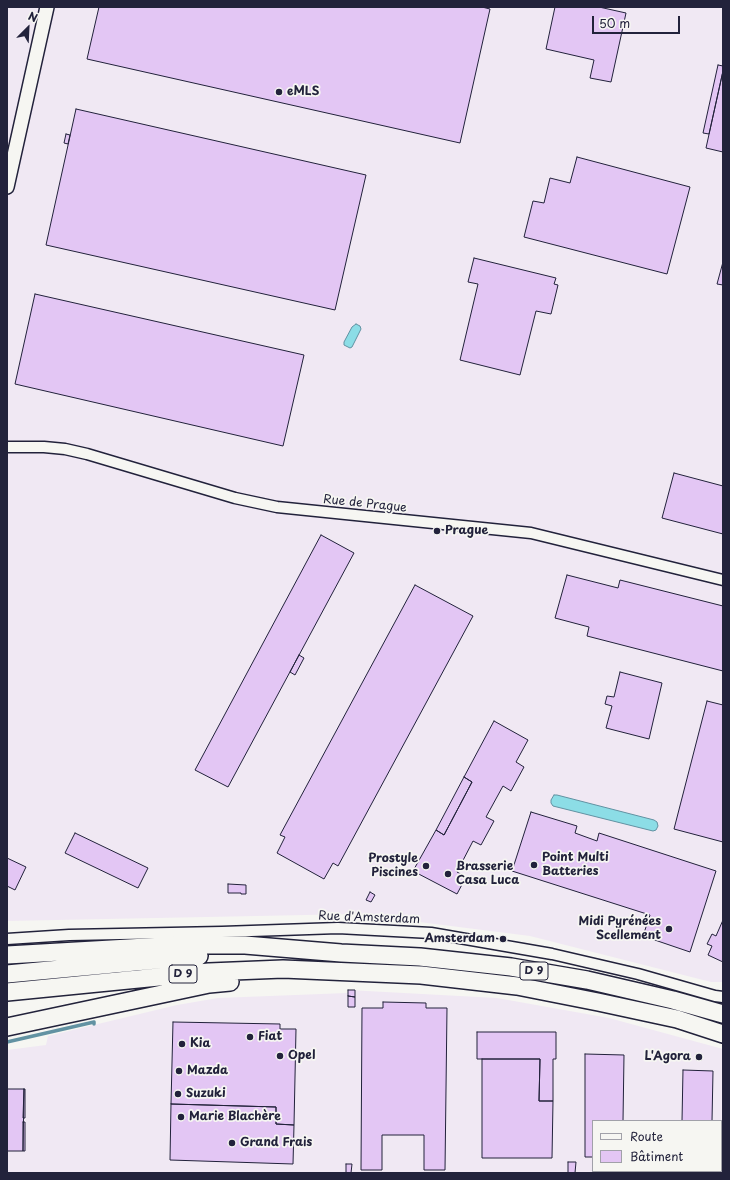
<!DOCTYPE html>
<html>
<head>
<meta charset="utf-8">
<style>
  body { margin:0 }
  #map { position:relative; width:730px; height:1180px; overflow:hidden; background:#f6f6f2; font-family:"Playpen Sans",sans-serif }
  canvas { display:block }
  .frame { position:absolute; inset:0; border:8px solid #22223b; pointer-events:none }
  .legend { position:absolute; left:592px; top:1120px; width:130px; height:52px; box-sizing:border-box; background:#f6f6f2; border:1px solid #a1a1a9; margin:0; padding:5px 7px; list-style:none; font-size:12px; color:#22223b }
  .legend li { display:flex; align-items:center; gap:8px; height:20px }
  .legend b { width:20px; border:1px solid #a1a1a9 }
  .north { position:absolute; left:8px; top:8px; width:40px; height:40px; -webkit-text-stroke:3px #f6f6f2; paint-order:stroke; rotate:24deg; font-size:11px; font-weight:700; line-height:16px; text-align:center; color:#22223b }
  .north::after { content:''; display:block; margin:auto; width:14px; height:18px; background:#22223b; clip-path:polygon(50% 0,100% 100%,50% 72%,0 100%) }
  .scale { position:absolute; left:592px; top:16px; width:88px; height:18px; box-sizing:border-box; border:2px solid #22223b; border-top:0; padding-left:5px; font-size:12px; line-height:14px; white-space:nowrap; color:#22223b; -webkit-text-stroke:3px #f6f6f2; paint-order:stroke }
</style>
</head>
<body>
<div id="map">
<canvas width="730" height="1180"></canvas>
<div class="frame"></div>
<ul class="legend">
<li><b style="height:5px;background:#f6f6f2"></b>Route</li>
<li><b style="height:11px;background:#e3c6f4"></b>Bâtiment</li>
</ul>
<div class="north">N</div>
<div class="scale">50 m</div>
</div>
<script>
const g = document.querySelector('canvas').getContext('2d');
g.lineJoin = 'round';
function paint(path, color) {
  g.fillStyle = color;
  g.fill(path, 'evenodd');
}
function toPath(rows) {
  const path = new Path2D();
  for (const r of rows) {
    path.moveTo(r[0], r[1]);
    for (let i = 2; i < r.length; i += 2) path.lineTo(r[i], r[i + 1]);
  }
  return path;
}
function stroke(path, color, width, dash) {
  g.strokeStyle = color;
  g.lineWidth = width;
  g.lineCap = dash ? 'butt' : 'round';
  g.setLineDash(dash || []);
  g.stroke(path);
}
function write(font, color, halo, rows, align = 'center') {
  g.font = font + ' "Playpen Sans",sans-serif';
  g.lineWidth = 3.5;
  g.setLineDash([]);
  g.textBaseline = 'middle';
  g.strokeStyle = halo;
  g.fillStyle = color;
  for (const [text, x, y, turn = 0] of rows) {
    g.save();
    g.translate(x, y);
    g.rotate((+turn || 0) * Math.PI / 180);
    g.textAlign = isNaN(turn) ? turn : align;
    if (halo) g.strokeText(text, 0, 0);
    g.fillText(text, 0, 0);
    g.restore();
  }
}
paint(toPath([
  [7,7,723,7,723,982,711,982,530,936,356,914,7,921],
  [348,990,497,998,609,1018,723,1049,723,1173,7,1173,7,1050,46,1045,48,1036,177,1005,218,998,347,993],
  [593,1121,721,1121,721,1171,593,1171]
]), '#f0e8f3');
const water = toPath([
  [356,324,360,326,361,329,352,347,350,348,344,345,344,342,352,327,356,324],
  [554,795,557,795,654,820,657,822,658,826,656,830,653,831,553,806,551,803,551,800,554,795]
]);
paint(water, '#8cdde6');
stroke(water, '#6292a2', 1);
stroke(toPath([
  [7,1042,94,1022,94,1024]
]), '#6292a2', 3.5);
const building = toPath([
  [99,7,482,7,490,9,460,143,87,59,99,7],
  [555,7,599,7,626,13,611,82,590,78,594,60,546,49,555,7],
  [718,65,723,66,723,71,709,134,703,133,718,65],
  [723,71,723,152,706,148,723,71],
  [76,109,366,175,335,310,46,245,76,109],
  [66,134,70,135,68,144,64,143,66,134],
  [577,157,690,187,667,274,524,237,533,201,544,203,550,178,570,183,577,157],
  [474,258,556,278,554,284,558,285,551,314,536,311,520,375,460,360,478,284,468,282,474,258],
  [723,262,723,285,717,284,723,262],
  [35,294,304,355,283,446,15,384,35,294],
  [674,473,723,486,723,534,662,518,674,473],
  [321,535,354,553,228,787,195,770,321,535],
  [567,575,618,588,620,580,723,606,723,671,587,636,589,627,555,618,567,575],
  [415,585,473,616,338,866,333,863,324,879,277,853,285,837,280,835,415,585],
  [299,655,304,658,295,675,290,672,299,655],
  [620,672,662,683,649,739,606,728,612,706,605,704,607,696,614,697,620,672],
  [707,701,723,705,723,842,674,829,707,701],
  [494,721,528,740,516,762,524,767,511,791,503,786,486,817,494,821,481,845,473,841,457,872,466,877,457,894,413,871,436,830,444,835,472,782,464,777,494,721],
  [464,777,472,782,444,835,436,830,464,777],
  [531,812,577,826,575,833,597,841,599,833,716,871,690,952,643,936,650,915,512,871,531,812],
  [75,833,148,868,138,888,65,853,75,833],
  [7,858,26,867,15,890,7,886,7,858],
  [228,884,246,885,246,894,241,894,241,893,228,893,228,884],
  [370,892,375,895,371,902,366,900,370,892],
  [723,920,723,962,708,955,712,946,707,944,712,934,716,936,723,920],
  [348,990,355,990,355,997,348,996,348,990],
  [348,996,355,997,355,1007,348,1007,348,996],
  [383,1002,426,1003,426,1008,447,1008,445,1170,424,1170,424,1135,382,1135,382,1170,361,1170,362,1008,383,1008,383,1002],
  [173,1022,280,1024,280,1029,296,1029,294,1125,276,1124,276,1107,171,1104,173,1022],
  [477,1032,556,1032,556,1059,553,1059,553,1101,539,1101,540,1059,477,1059,477,1032],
  [585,1054,624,1055,623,1121,593,1121,593,1157,585,1157,585,1054],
  [482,1059,540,1059,539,1101,553,1101,552,1158,482,1158,482,1059],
  [683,1070,713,1071,712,1121,682,1121,683,1070],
  [7,1089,24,1089,23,1151,7,1151,7,1089],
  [24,1089,25,1089,25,1118,23,1118,24,1089],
  [171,1104,276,1107,276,1124,294,1125,293,1164,170,1160,171,1104],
  [23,1122,25,1122,25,1151,23,1151,23,1122],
  [568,1162,576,1162,575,1173,568,1173,568,1162],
  [346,1164,352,1164,351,1173,346,1173,346,1164]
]);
paint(building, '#e3c6f4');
stroke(building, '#22223b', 1);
const minor = toPath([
  [7,447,44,447,65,449,87,454,235,498,277,507,531,533,723,580],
  [7,939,69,935,222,932,338,928,431,933,552,954,638,974,715,996,723,997]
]);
const tertiary = toPath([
  [7,187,47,7]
]);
const trunk = toPath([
  [7,955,181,945,245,945,341,953,420,957,511,967,587,980,673,1000,723,1014],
  [7,974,199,956],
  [7,992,209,972,283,969,421,975,517,986,598,1002,677,1019,723,1034],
  [7,1027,209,984,230,982]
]);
stroke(minor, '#22223b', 13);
stroke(tertiary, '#22223b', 16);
stroke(trunk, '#22223b', 20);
stroke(minor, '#f6f6f2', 10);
stroke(tertiary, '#f6f6f2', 13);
stroke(trunk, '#f6f6f2', 17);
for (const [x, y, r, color] of [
  [279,92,4,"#22223b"],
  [437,531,4,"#22223b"],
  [534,865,4,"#22223b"],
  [426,866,4,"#22223b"],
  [448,874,4,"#22223b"],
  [669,929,4,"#22223b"],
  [503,939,4,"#22223b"],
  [250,1037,4,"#22223b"],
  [182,1044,4,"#22223b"],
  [280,1056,4,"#22223b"],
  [699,1057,4,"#22223b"],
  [179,1071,4,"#22223b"],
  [178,1094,4,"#22223b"],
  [181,1117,4,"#22223b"],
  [232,1143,4,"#22223b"]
]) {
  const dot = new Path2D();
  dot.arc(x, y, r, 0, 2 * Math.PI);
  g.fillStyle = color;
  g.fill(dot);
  stroke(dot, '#f6f6f2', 1.5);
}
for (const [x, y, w] of [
  [534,971,28],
  [183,974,28]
]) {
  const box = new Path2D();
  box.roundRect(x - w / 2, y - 9, w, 18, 3);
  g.fillStyle = '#f6f6f2';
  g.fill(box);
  stroke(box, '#22223b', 1);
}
write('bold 11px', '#22223b', null, [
  ["D 9",534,971],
  ["D 9",183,974]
]);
write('bold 12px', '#22223b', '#f6f6f2', [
  ["eMLS",287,92],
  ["Prague",445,531],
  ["Point Multi",542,858],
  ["Batteries",542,872],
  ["Prostyle",418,859,"right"],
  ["Piscines",418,873,"right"],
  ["Brasserie",456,867],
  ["Casa Luca",456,881],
  ["Midi Pyrénées",661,922,"right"],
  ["Scellement",661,936,"right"],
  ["Amsterdam",495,939,"right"],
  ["Fiat",258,1037],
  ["Kia",190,1044],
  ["Opel",288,1056],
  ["L'Agora",691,1057,"right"],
  ["Mazda",187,1071],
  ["Suzuki",186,1094],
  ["Marie Blachère",189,1117],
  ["Grand Frais",240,1143]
], 'left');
write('12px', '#22223b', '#f6f6f2', [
  ["Rue de Prague",365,504,6],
  ["Rue d'Amsterdam",369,918,2]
]);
</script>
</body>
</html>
